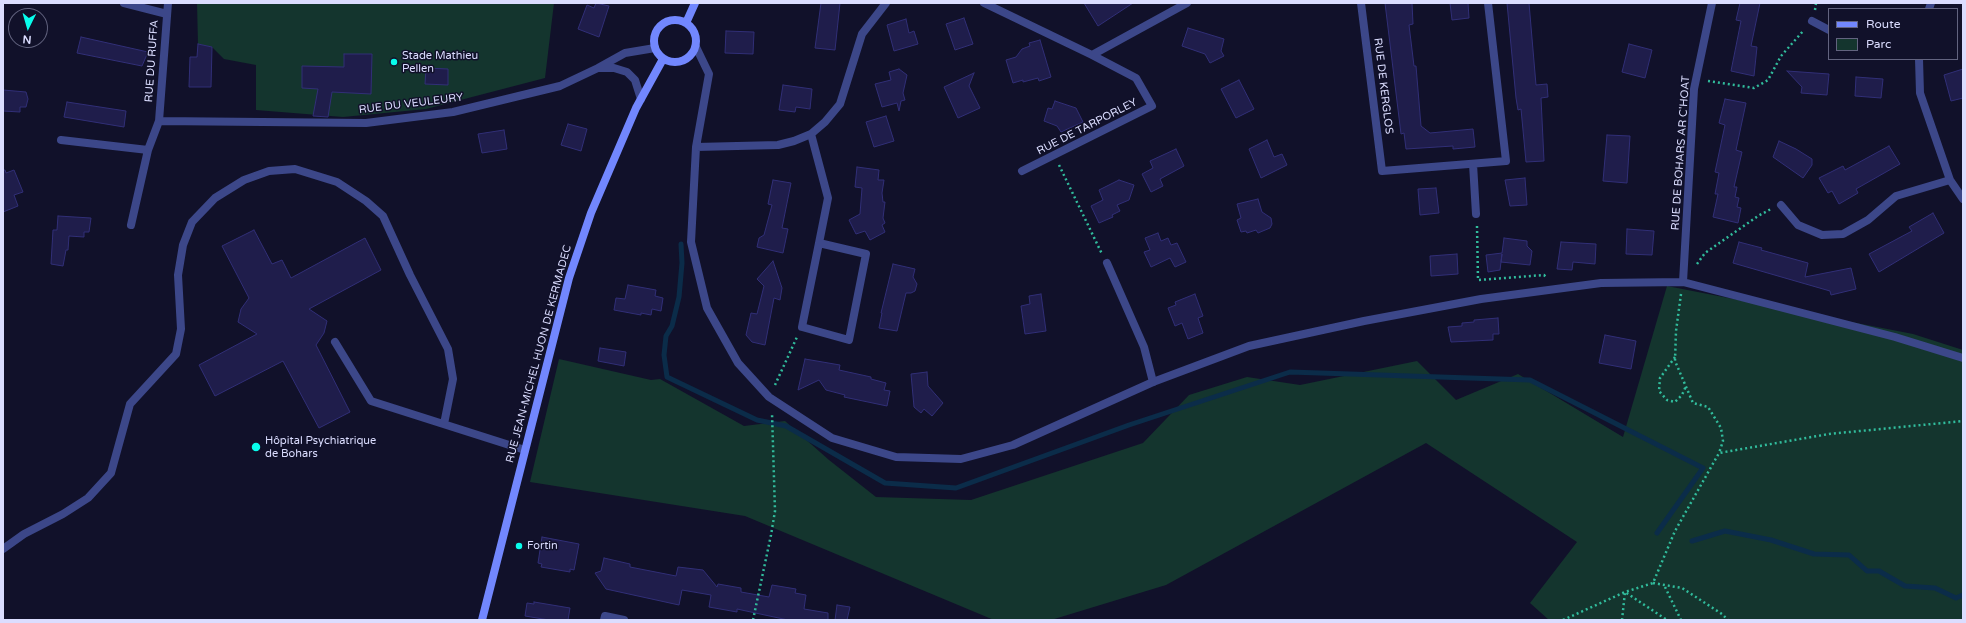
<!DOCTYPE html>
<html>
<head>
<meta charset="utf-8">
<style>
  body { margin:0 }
  #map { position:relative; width:1966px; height:623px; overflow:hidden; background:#11112a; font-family:"Varela Round",sans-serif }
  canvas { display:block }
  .frame { position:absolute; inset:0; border:4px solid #dbddff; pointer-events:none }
  .legend { position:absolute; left:1828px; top:8px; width:130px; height:52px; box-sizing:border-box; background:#11112a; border:1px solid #62637f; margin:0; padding:5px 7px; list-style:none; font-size:12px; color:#dbddff }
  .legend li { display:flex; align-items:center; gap:8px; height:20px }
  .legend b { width:20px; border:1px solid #62637f }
  .north { position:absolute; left:8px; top:8px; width:40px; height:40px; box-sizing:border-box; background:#11112a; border:1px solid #62637f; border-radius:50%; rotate:185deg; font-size:11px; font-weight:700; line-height:16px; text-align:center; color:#dbddff }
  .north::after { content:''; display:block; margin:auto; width:14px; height:18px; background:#08fdec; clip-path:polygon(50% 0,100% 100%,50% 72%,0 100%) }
</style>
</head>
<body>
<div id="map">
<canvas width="1966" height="623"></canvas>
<div class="frame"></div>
<ul class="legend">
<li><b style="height:5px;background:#7287fe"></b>Route</li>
<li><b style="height:11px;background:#14352e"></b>Parc</li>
</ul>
<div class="north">N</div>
</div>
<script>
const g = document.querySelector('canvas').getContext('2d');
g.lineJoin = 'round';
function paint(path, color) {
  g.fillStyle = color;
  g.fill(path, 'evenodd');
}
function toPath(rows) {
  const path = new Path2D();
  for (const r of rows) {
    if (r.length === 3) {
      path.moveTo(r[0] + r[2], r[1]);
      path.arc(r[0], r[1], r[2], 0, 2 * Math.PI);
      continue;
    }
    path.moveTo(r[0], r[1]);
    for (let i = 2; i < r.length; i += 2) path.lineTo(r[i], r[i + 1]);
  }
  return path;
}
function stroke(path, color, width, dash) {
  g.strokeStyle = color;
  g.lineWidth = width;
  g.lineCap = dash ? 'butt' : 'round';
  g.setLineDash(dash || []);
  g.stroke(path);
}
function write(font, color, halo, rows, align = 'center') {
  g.font = font + ' "Varela Round",sans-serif';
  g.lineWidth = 3;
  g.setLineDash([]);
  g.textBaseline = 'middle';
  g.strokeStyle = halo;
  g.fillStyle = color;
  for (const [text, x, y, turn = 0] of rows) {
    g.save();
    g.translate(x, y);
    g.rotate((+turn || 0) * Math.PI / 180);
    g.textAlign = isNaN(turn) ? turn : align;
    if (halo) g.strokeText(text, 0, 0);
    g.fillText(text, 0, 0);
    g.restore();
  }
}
paint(toPath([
  [197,3,554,3,545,78,426,109,343,117,256,110,256,65,224,59,212,47,198,44],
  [1667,286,1913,334,1963,350,1963,620,1549,620,1530,603,1577,542,1426,443,1166,585,1051,620,994,620,745,516,530,482,559,359,651,380,660,379,744,426,785,421,829,460,876,497,971,500,1143,443,1189,395,1247,377,1300,385,1417,361,1456,400,1518,374,1623,437]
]), '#14352e');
stroke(toPath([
  [681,244,682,263,679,297,672,326,666,336,664,355,667,377,757,420,786,426,885,483,956,488,1129,425,1290,372,1530,380,1703,468,1657,533],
  [1692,541,1725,531,1771,540,1814,554,1849,555,1867,571,1879,571,1905,586,1935,588,1956,598,1963,595]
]), '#0b2c49', 5);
const building = toPath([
  [596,3,609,6,599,37,578,29,587,5,594,8,596,3],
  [821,3,840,3,835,50,815,48,821,3],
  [1084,3,1133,3,1098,26,1084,3],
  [1385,3,1412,3,1413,24,1409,25,1414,66,1416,66,1421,126,1430,133,1473,129,1475,147,1453,149,1453,146,1406,149,1404,133,1401,134,1385,3],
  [1450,3,1468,3,1469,18,1452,20,1450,3],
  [1507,3,1529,3,1536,85,1547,84,1548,97,1541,98,1544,161,1526,162,1521,109,1518,110,1516,98,1507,3],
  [1740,3,1760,3,1751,46,1757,47,1754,76,1731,71,1741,21,1736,20,1740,3],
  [964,18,973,44,955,50,946,24,964,18],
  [906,19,909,33,914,31,918,44,894,51,887,25,906,19],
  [1188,28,1224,39,1221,51,1224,56,1210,63,1205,54,1182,46,1188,28],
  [726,31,754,32,753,54,725,53,726,31],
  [81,37,148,52,142,66,77,53,81,37],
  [1040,40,1051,77,1039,81,1038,78,1023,82,1023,80,1013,83,1006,60,1016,57,1022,49,1030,46,1029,43,1040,40],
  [198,44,212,47,211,87,189,87,190,57,197,57,198,44],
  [1629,44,1652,50,1645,78,1622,72,1629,44],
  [344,54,372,54,371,94,332,92,328,117,313,116,318,89,302,88,302,66,344,67,344,54],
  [426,68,448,69,448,85,425,84,426,68],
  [899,69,907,75,903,93,905,100,901,101,899,111,897,103,882,107,875,84,891,80,889,72,899,69],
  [1963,69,1963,98,1951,101,1944,75,1963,69],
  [1787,71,1829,74,1827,95,1801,93,1802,87,1787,71],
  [974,73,969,86,980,108,958,118,944,87,974,73],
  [1856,77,1883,79,1881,98,1855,96,1856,77],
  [1239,80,1254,109,1236,118,1221,89,1239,80],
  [783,85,812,89,810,109,796,107,795,112,779,110,783,85],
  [3,90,26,92,28,99,26,107,20,107,20,112,3,111,3,90],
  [1725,99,1746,103,1736,150,1742,152,1734,187,1737,187,1735,197,1739,198,1737,207,1741,208,1738,223,1713,217,1718,194,1715,194,1719,173,1715,172,1725,125,1719,123,1725,99],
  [1055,101,1076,108,1083,122,1061,132,1057,126,1044,121,1048,108,1052,109,1055,101],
  [67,102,126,111,124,127,64,117,67,102],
  [886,116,894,141,874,147,866,122,886,116],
  [568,124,587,129,581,151,561,145,568,124],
  [504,130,507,149,482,153,478,134,504,130],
  [1607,135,1630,136,1627,183,1603,181,1607,135],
  [1267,140,1274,157,1282,154,1287,165,1261,178,1249,149,1267,140],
  [1779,141,1796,149,1812,159,1812,165,1803,178,1773,157,1779,141],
  [1889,146,1900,164,1856,189,1858,193,1839,204,1832,191,1828,193,1819,178,1843,166,1845,170,1889,146],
  [1176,149,1184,166,1160,179,1163,186,1151,192,1142,174,1153,168,1150,161,1176,149],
  [857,167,879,170,878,180,884,180,882,193,883,202,885,202,883,218,885,223,882,225,885,232,870,240,865,231,856,234,849,220,860,214,862,188,855,187,857,167],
  [3,170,5,170,6,173,14,170,23,192,14,195,18,206,3,212,3,170],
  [1525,178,1527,205,1510,206,1505,180,1525,178],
  [773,180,791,183,782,228,788,229,783,253,757,247,759,238,764,235,772,205,768,204,773,180],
  [1119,180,1134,185,1129,200,1117,205,1120,211,1112,215,1113,217,1099,223,1091,206,1103,200,1099,190,1119,180],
  [1436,188,1439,213,1420,215,1418,189,1436,188],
  [1258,199,1262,212,1271,218,1272,224,1270,228,1258,233,1256,230,1247,233,1246,231,1241,232,1237,220,1241,218,1237,204,1258,199],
  [1933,213,1944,233,1879,272,1869,254,1912,231,1909,227,1933,213],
  [58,216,91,218,89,232,84,232,84,237,69,236,68,250,66,250,63,266,51,264,53,230,57,230,58,216],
  [1627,229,1654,231,1652,255,1626,254,1627,229],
  [254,230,272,264,282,260,291,278,365,238,381,270,309,309,327,321,324,333,316,345,350,412,319,428,283,361,215,396,199,365,257,334,238,322,241,309,249,298,222,246,254,230],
  [1158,233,1161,241,1168,238,1171,245,1177,243,1186,262,1175,267,1170,258,1151,267,1144,252,1150,250,1145,238,1158,233],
  [1504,238,1527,241,1527,246,1532,251,1530,265,1501,262,1502,254,1500,270,1488,272,1486,255,1502,253,1504,238],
  [1561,242,1596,244,1595,264,1573,262,1572,270,1557,269,1561,242],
  [1739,242,1762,248,1761,250,1808,263,1805,277,1851,268,1856,289,1831,295,1830,291,1733,263,1739,242],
  [1457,254,1458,274,1431,276,1430,256,1457,254],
  [773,261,782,288,780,300,774,298,765,345,752,342,746,335,751,313,757,314,764,286,757,279,773,261],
  [893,264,915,269,913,277,917,284,915,291,911,293,906,293,897,331,879,328,882,313,881,313,893,264],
  [628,285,656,290,655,296,663,298,661,311,652,309,651,315,641,313,641,315,614,310,616,298,625,299,628,285],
  [1041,294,1046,331,1025,334,1021,306,1030,304,1029,296,1041,294],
  [1195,294,1203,316,1198,318,1203,333,1188,339,1182,323,1175,326,1168,308,1176,305,1175,302,1195,294],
  [1498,318,1499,334,1493,334,1493,340,1451,342,1448,327,1462,326,1462,323,1474,322,1474,320,1498,318],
  [1605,335,1636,341,1631,369,1599,363,1605,335],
  [600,348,626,352,624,366,598,361,600,348],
  [805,359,840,365,839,370,871,377,871,379,886,383,884,390,890,391,887,406,844,397,845,395,826,390,819,380,798,390,805,359],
  [927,372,928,386,943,403,932,416,924,409,921,413,914,407,911,374,927,372],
  [542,537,579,544,574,570,570,569,570,572,541,567,542,564,538,563,542,537],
  [604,558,630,564,630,567,676,576,678,567,703,570,717,587,718,584,741,588,741,592,769,597,772,585,796,589,795,593,806,595,804,609,828,613,828,620,788,620,737,609,737,612,709,607,711,595,682,590,679,605,606,589,595,573,601,571,604,558],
  [534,602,570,608,568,620,549,620,525,616,527,603,534,604,534,602],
  [837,605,850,607,847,620,835,620,837,605]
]);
paint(building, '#1f1d4b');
stroke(building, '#312f77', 1);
stroke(toPath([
  [1815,10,1816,3],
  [1708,81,1754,88,1768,80,1781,56,1804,30],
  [1059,165,1102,254],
  [1477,226,1478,280,1544,275,1547,278],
  [1697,264,1705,253,1758,216,1771,209],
  [1681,294,1676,331,1675,361,1693,403,1708,407,1721,428,1723,441,1719,453],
  [1675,357,1660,378,1659,391,1667,400,1675,402,1682,395,1686,386],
  [775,385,797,337],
  [1653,583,1682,588,1722,614,1728,620],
  [1665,587,1681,620],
  [753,620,771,535,775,511,772,413],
  [1563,620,1625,592,1653,583,1675,531,1719,453,1829,434,1963,421],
  [1622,620,1625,592,1667,620]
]), '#31bc9c', 2.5, [2, 3]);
stroke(toPath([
  [1107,263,1144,347,1153,382],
  [335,342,371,401,525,450],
  [3,549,24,534,63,514,88,498,111,473,130,404,176,354,181,329,178,275,183,245,192,222,215,198,244,180,269,171,295,169,337,182,366,201,383,216,410,275,448,349,453,379,444,424]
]), '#3c4789', 8);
stroke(toPath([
  [124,3,167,14],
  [984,3,1092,55,1187,3],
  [1361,3,1382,171,1506,161,1488,3],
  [1929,9,1931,3],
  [1812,21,1829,30],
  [696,47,709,74,696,147,691,242,707,308,738,363,769,397,832,438,896,457,961,459,1013,445,1153,382,1249,346,1364,321,1481,299,1601,283,1683,282,1895,337,1963,358],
  [1919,59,1920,93,1950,180,1963,199],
  [599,68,614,68,627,72,635,80,641,99],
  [159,121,366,123,453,112,560,86,598,68,625,53,655,48],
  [811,134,828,198,819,243,802,327,849,340,866,254,819,243],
  [61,140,148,150,159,121,168,3],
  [696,147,778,145,794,141,811,134,825,122,840,104,862,34,886,3],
  [1473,164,1476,214],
  [1022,171,1152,106,1136,78,1092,55],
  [1781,205,1798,225,1822,235,1843,234,1868,220,1896,196,1950,180],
  [131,225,148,150],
  [1683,282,1694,89,1712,3],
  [604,620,605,616,624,620]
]), '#3c4789', 8);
stroke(toPath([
  [675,41,21],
  [686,23,695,3],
  [482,620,569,278,591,213,636,108,663,59]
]), '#7287fe', 8);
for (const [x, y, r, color] of [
  [394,62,4,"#08fdec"],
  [256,447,5,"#08fdec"],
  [519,546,4,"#08fdec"]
]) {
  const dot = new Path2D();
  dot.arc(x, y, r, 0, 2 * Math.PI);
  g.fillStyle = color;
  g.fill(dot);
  stroke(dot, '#11112a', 1.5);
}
write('11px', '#dbddff', '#11112a', [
  ["Stade Mathieu",402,56],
  ["Pellen",402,69],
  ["Hôpital Psychiatrique",265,441],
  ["de Bohars",265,454],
  ["Fortin",527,546]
], 'left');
write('11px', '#dbddff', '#11112a', [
  ["RUE DU RUFFA",152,61,-86],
  ["RUE DE KERGLOS",1383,86,83],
  ["RUE DU VEULEURY",411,104,-7],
  ["RUE DE TARPORLEY",1087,127,-27],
  ["RUE DE BOHARS AR C'HOAT",1681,153,-86],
  ["RUE JEAN-MICHEL HUON DE KERMADEC",539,354,-75]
]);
</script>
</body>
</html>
